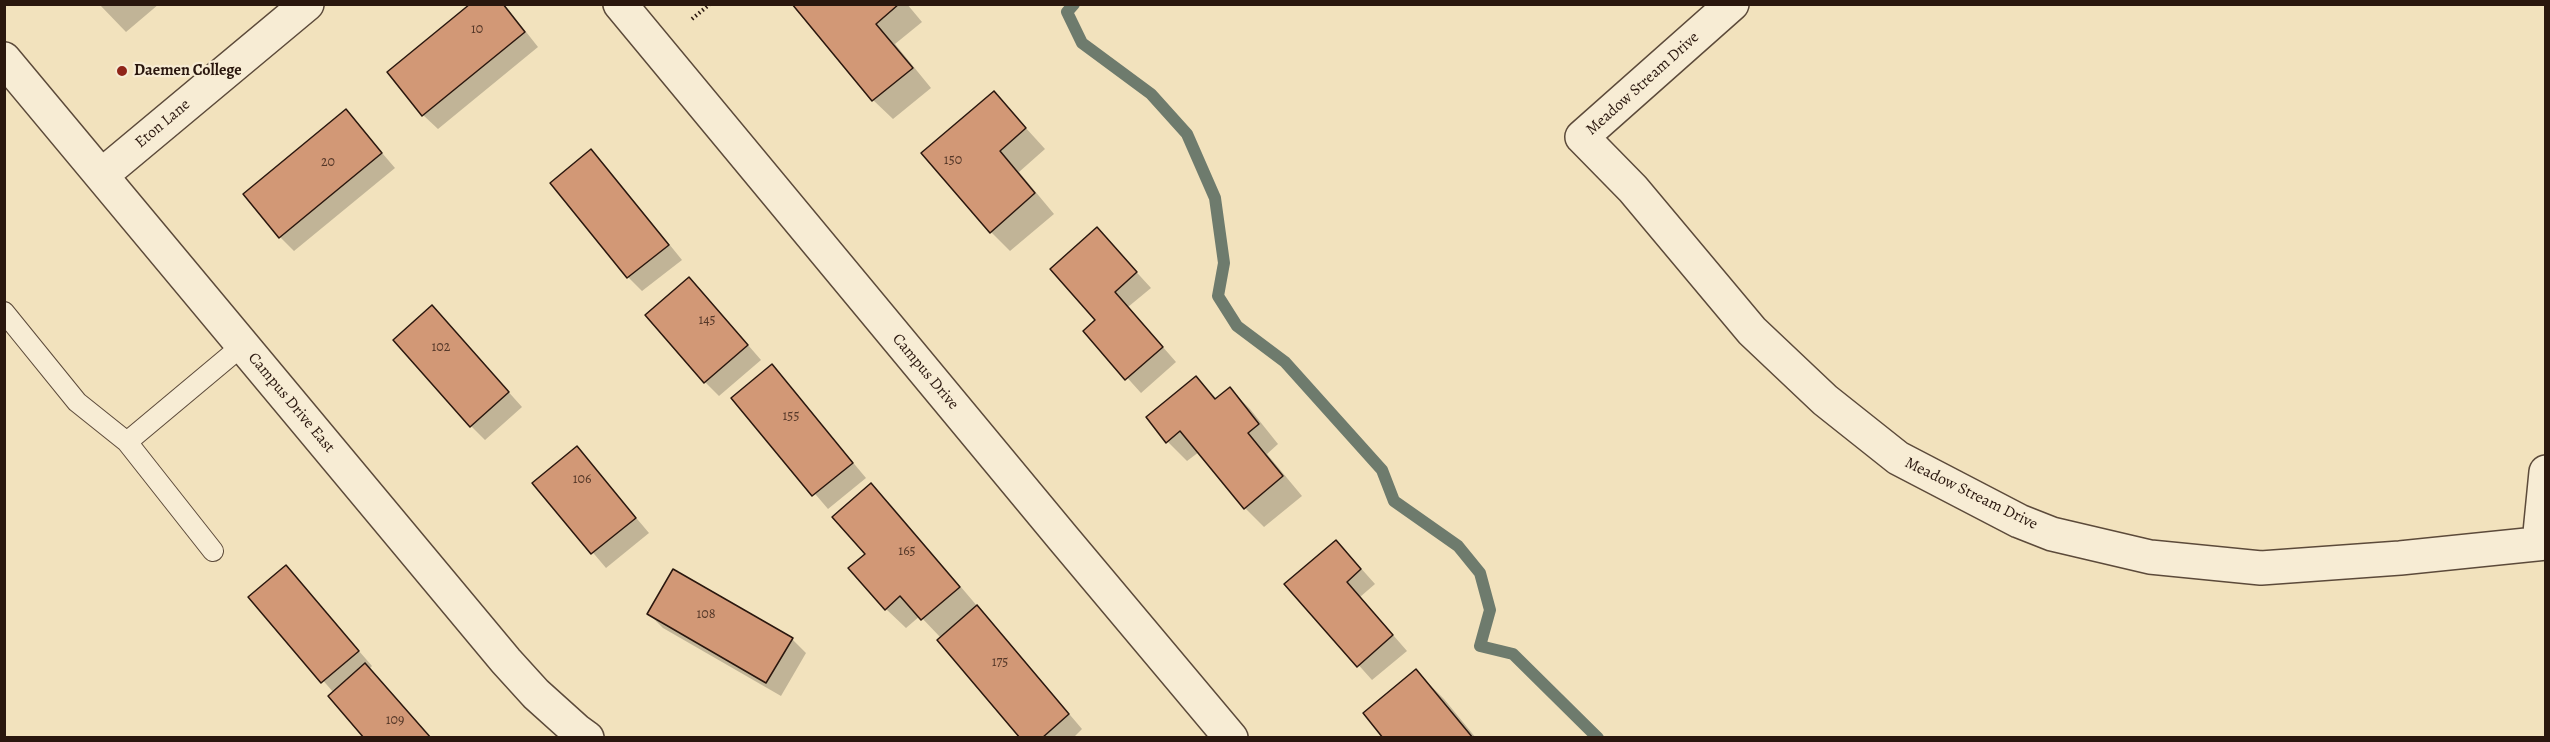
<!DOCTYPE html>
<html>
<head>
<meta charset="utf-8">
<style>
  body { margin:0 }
  #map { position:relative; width:2550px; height:742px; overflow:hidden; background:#f2e2bd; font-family:Alegreya,serif }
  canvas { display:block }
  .frame { position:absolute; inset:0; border:6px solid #2a170e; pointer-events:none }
</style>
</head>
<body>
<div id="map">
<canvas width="2550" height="742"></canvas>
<div class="frame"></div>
</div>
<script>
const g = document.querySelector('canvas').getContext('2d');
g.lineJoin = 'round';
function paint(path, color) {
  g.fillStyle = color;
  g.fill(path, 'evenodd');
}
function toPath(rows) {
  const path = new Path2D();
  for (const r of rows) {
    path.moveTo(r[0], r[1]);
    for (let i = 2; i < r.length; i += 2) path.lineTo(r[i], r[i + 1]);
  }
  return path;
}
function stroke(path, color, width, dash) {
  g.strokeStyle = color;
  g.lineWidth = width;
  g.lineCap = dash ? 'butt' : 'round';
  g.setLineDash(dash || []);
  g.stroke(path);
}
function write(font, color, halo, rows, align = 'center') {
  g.font = font + ' Alegreya,serif';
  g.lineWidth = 4.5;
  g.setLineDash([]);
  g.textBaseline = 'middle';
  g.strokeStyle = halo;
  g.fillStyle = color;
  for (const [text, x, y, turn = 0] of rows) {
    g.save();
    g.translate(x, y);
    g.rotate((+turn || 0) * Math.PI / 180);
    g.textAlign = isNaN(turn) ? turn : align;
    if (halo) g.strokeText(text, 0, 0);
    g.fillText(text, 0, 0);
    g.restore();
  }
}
paint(toPath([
  [99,4,159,4,126,32],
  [472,4,504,4,538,47,438,129,423,115],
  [794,4,907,4,922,22,895,44,931,88,893,119,873,100],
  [994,93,1045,149,1019,172,1054,214,1010,251,991,232],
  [346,111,395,168,294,251,280,237],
  [591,151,605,165,682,260,642,291,628,277],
  [1097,229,1151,288,1128,307,1176,362,1141,393,1085,331,1097,320],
  [703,293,761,360,719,396,705,382],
  [446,322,522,407,485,440,471,426],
  [772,366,866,478,828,509,733,398],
  [1196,378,1217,399,1230,389,1250,409,1278,444,1267,454,1302,496,1264,527,1245,508,1199,452,1187,461,1168,442],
  [577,448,649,533,606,568,534,483],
  [871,485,891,505,1082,729,1073,738,1022,738,941,638,920,616,906,628,886,609,867,554],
  [1350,556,1375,584,1360,597,1407,651,1372,680,1286,584],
  [286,567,372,666,369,669,431,738,366,738,334,693,250,597],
  [649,614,792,639,806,653,781,696,663,628],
  [1416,671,1444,699,1476,738,1385,738]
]), '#0003');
stroke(toPath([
  [1074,4,1067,12,1082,43,1151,94,1187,134,1215,198,1224,263,1218,296,1237,326,1285,362,1382,470,1394,501,1458,546,1480,573,1490,610,1480,646,1513,654,1598,738]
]), '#6e7b6d', 12);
const building = toPath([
  [470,4,503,4,525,32,422,116,387,72,470,4],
  [792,4,899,4,876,24,913,68,872,101,792,4],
  [994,91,1026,128,1000,151,1035,193,990,233,921,153,994,91],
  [346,109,382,153,279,238,243,194,346,109],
  [591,149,669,245,627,278,550,183,591,149],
  [1097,227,1137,272,1115,292,1163,347,1125,380,1083,331,1095,320,1050,269,1097,227],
  [689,277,748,345,704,383,645,315,689,277],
  [432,305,509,392,470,427,393,340,432,305],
  [772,364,853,463,812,496,731,398,772,364],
  [1196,376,1215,399,1230,387,1259,424,1248,433,1283,476,1244,509,1180,431,1166,443,1146,417,1196,376],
  [577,446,636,518,591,554,532,483,577,446],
  [871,483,960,587,921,620,900,596,885,610,848,568,865,554,832,517,871,483],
  [1336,540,1361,569,1347,582,1393,635,1357,667,1284,584,1336,540],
  [286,565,359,651,321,683,248,597,286,565],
  [673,569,793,638,766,683,647,614,673,569],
  [977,605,1069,714,1042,738,1020,738,937,640,977,605],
  [365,663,431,738,364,738,328,696,365,663],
  [1416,669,1473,738,1383,738,1363,713,1416,669]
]);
paint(building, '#d29876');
stroke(building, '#2a170e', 1.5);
const lane = toPath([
  [4,312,77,402,127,442],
  [213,551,127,442,243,345]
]);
const street = toPath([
  [620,4,1063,538,1231,738],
  [1732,4,1582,137,1633,189,1752,331,1825,400,1898,458,2019,521,2052,534,2150,557,2261,568,2400,558,2546,543],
  [4,59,506,661,536,694,576,730,587,738],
  [102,175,307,4],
  [2539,543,2546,472]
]);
stroke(lane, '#5c4a3a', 22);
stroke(street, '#5c4a3a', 36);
stroke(toPath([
  [692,19,710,4]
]), '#2a170e', 4, [1.5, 3]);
stroke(lane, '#f7ecd4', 20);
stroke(street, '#f7ecd4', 33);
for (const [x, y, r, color] of [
  [122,71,6,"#8f2418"]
]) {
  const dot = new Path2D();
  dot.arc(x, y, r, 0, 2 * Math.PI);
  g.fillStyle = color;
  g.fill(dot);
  stroke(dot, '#f7ecd4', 2);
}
write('14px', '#543728', null, [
  ["10",477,30],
  ["150",953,161],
  ["20",328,163],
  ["145",707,321],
  ["102",441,348],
  ["155",791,417],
  ["106",582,480],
  ["165",907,552],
  ["108",706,615],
  ["175",1000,663],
  ["109",395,721]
]);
write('bold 16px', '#2a170e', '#f7ecd4', [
  ["Daemen College",134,71]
], 'left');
write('16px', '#2a170e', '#f7ecd4', [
  ["Meadow Stream Drive",1643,84,-42],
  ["Eton Lane",163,124,-40],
  ["Campus Drive",925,372,50],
  ["Campus Drive East",291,403,50],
  ["Meadow Stream Drive",1971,494,26]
]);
</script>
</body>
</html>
